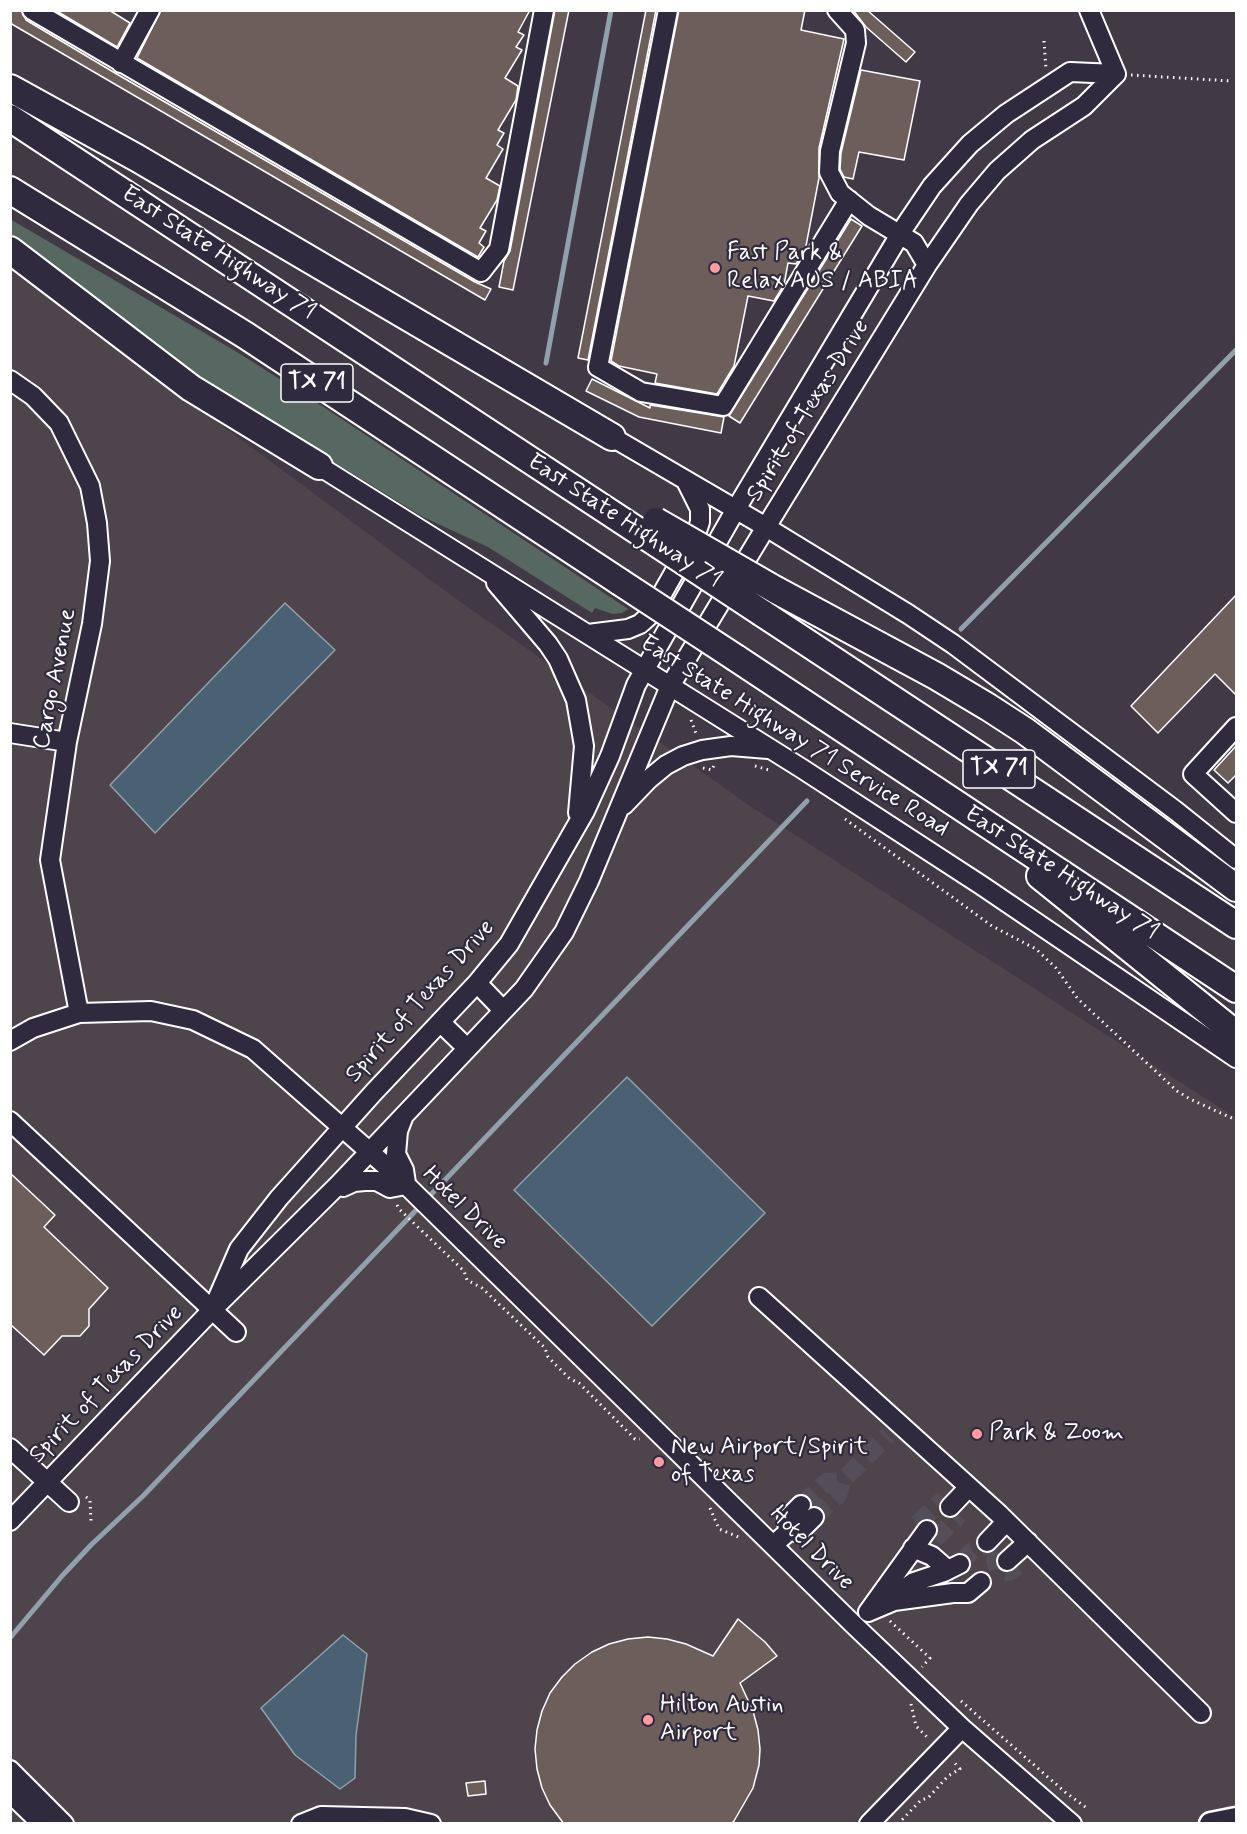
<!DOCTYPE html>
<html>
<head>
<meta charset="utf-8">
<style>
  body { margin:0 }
  #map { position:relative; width:1247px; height:1834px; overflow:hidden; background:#413a46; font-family:Mynerve,sans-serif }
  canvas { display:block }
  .frame { position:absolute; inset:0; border:12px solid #fff; pointer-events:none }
</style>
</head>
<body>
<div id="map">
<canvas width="1247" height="1834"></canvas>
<div class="frame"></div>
</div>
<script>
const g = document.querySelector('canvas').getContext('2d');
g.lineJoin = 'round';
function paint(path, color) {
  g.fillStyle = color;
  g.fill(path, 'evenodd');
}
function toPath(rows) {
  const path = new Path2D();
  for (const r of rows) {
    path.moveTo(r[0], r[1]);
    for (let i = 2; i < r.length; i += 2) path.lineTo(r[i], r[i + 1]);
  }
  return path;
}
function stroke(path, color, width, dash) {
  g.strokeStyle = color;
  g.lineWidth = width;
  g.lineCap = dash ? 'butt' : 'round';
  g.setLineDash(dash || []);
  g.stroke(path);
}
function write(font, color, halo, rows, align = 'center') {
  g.font = font + ' Mynerve,sans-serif';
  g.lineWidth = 4.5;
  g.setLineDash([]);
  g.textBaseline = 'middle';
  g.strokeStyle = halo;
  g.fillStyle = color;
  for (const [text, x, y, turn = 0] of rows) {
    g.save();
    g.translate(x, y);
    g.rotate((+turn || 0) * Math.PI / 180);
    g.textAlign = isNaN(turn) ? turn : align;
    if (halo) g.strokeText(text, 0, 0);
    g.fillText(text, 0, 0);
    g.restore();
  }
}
paint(toPath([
  [10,268,448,593,750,806,1236,1118,1236,1823,11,1823]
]), '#4e454c');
paint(toPath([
  [10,219,237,352,322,406,628,609,622,613,613,614,595,608,592,613,488,547,423,517,303,443,217,394,11,239]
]), '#566861');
const water = toPath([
  [285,603,335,650,155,833,110,785,285,603],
  [627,1077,765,1213,652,1326,514,1190,627,1077],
  [343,1635,367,1654,356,1735,355,1778,340,1789,295,1755,261,1708,343,1635]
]);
paint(water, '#496173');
stroke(water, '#92a0ab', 1.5);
stroke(toPath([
  [546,363,611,10],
  [961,629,1236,350],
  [10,1638,62,1576,91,1545,143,1496,807,801]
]), '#92a0ab', 5);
const building = toPath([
  [10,10,21,10,26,20,115,73,475,282,491,289,485,300,10,23,10,10],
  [55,10,109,10,130,23,117,47,55,10],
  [161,10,530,10,518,32,524,35,516,47,522,50,505,78,518,86,516,100,498,130,504,133,497,145,503,149,486,178,500,186,497,200,480,228,486,231,479,243,484,247,478,257,137,58,161,10],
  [555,10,569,10,513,290,499,287,504,261,510,251,555,10],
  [646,10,656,10,588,360,578,358,646,10],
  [679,10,805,10,801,30,844,39,819,148,819,178,805,251,796,264,788,263,784,285,774,301,748,296,734,366,717,394,655,383,657,374,619,366,611,361,679,10],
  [853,10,867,10,915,52,906,62,866,27,853,10],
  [861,70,920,81,904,160,859,152,853,179,844,177,840,169,841,153,861,70],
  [851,219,862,226,740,423,729,416,851,219],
  [592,379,650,408,650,405,724,417,721,433,639,417,586,391,592,379],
  [1236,595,1236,695,1215,674,1158,733,1131,706,1236,595],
  [1236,746,1236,775,1228,783,1214,770,1236,746],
  [10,1173,55,1215,44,1227,108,1288,89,1309,89,1326,80,1336,62,1336,44,1355,10,1324,10,1173],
  [738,1619,765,1642,777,1656,740,1683,753,1711,758,1730,760,1749,759,1765,753,1788,734,1821,731,1824,564,1824,550,1805,542,1788,537,1769,535,1749,537,1730,542,1711,550,1693,562,1677,575,1664,592,1652,609,1644,628,1639,648,1637,667,1639,686,1644,713,1656,738,1619],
  [485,1781,486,1794,468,1796,466,1783,485,1781]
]);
paint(building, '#6c5e5a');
stroke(building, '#fff', 1.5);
stroke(toPath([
  [801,1505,826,1482,842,1481],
  [814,1517,838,1495,842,1481,888,1435],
  [917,1524,944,1499],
  [935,1539,959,1515],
  [1000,1554,995,1559,997,1570,1009,1572,1017,1566],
  [960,1564,972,1551,983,1547,987,1542]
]), '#544e58', 18, [18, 9]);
const minor = toPath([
  [32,10,481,272,499,249,544,10],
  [668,10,598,367,641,392,723,406,849,200],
  [837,10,855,30,856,43,830,151,829,172,840,193,869,216,914,243,927,265],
  [1089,10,1116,74],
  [121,63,150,10],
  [10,380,33,396,59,423,90,486,97,523,100,561,92,624,67,742,50,860,79,1013],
  [612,437,766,527,908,614,953,644,1176,811,1236,859],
  [319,466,801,768,981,885,1236,1058],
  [496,583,548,644,558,659,576,700,584,746,578,813],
  [588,634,628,629,640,624,650,615,696,534,700,522,700,509,686,481],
  [1236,727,1193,774,1236,813],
  [10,733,67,742],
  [624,805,649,779,666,765,683,756,702,750,731,746,768,749],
  [477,983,503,1010],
  [440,1022,467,1048],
  [10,1041,33,1028,79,1013,151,1011,193,1020,253,1049,396,1175,855,1626,962,1728,1072,1824],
  [403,1118,398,1131,396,1154,404,1170,406,1183],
  [10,1121,236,1332],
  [338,1185,343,1187,354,1182,365,1181,377,1181,390,1188,406,1185],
  [759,1297,999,1514,1201,1713],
  [216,1302,239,1249,279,1198,374,1092,477,983,509,944,585,811,610,756,636,685,736,509,905,226,932,186,970,144,1006,114,1070,72,1116,74],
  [10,1448,69,1502],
  [950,1507,969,1487],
  [10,1521,213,1309,338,1185,524,989,564,932,589,881,670,686,766,527,927,265,969,204,997,171,1032,140,1084,106,1116,74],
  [788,1532,787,1519,801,1505],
  [987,1542,1006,1522],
  [773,1545,788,1532,800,1531,814,1517],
  [913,1548,932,1556,948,1570],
  [1007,1561,1028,1542],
  [894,1601,898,1593,914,1582,944,1572,960,1564],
  [868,1612,894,1601,953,1593,968,1593,981,1582],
  [868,1612,927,1530],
  [10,1770,64,1824],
  [10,1793,42,1824],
  [301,1824,321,1816,405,1818,431,1824],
  [869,1824,962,1728]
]);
const major = toPath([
  [1211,1824,1236,1819]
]);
const highway = toPath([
  [10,88,137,158,612,437],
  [10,118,647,537],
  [10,190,245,335,620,582],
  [10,250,191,388,319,466],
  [776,590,936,676,988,707,1025,731,1236,888],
  [762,613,1236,925],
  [736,658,1236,989],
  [1040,876,1236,1034]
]);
stroke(minor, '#fff', 22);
stroke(major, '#fff', 27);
stroke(highway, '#fff', 30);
stroke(toPath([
  [1044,41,1046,69],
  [1131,75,1231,81],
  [691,720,697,736],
  [755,766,769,770],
  [703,768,712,770,714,765],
  [845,819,992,926,1036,949,1056,968,1078,999,1177,1091,1190,1099,1236,1120],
  [397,1205,399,1209,464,1271,467,1280,482,1288,545,1348,548,1357,570,1379,579,1383,635,1439,640,1439],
  [86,1497,90,1500,91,1521],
  [710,1508,719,1529,741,1538],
  [890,1621,930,1658,922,1667],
  [961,1701,1065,1792,1088,1809],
  [911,1704,916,1726,929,1739],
  [898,1824,921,1800,928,1798,948,1776,960,1769,954,1762]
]), '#fff', 3, [1.5, 4.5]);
stroke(minor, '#2f2a3d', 18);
stroke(major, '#2f2a3d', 22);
stroke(highway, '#2f2a3d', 26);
const highwayBridge = toPath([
  [656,521,776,590],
  [647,537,762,613],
  [620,582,736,658]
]);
stroke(highwayBridge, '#fff', 30, []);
stroke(highwayBridge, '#2f2a3d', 26);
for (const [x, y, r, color] of [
  [715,268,6,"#ff9aa2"],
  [977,1434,6,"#ff9aa2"],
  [659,1462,6,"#ff9aa2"],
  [648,1720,6,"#ff9aa2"]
]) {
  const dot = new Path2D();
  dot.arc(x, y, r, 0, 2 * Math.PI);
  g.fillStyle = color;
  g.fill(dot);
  stroke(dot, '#2f2a3d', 2);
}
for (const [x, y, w] of [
  [317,383,72],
  [999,769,72]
]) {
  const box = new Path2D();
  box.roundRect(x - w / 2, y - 19, w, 38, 4.5);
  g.fillStyle = '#2f2a3d';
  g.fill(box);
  stroke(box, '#fff', 1.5);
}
write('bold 22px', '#fff', null, [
  ["TX 71",317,383],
  ["TX 71",999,769]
]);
write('24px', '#fff', '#2f2a3d', [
  ["East State Highway 71",218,254,33],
  ["Spirit of Texas Drive",809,411,-58],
  ["East State Highway 71",624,522,33],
  ["Cargo Avenue",56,679,-79],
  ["East State Highway 71 Service Road",794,737,32],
  ["East State Highway 71",1061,874,33],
  ["Spirit of Texas Drive",421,1002,-48],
  ["Hotel Drive",464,1209,44],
  ["Spirit of Texas Drive",107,1385,-46],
  ["Hotel Drive",811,1549,45]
]);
write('24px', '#fff', '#2f2a3d', [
  ["Fast Park &",727,254],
  ["Relax AUS / ABIA",727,282],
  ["Park & Zoom",989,1434],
  ["New Airport/Spirit",671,1448],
  ["of Texas",671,1476],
  ["Hilton Austin",660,1706],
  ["Airport",660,1734]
], 'left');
</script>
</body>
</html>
